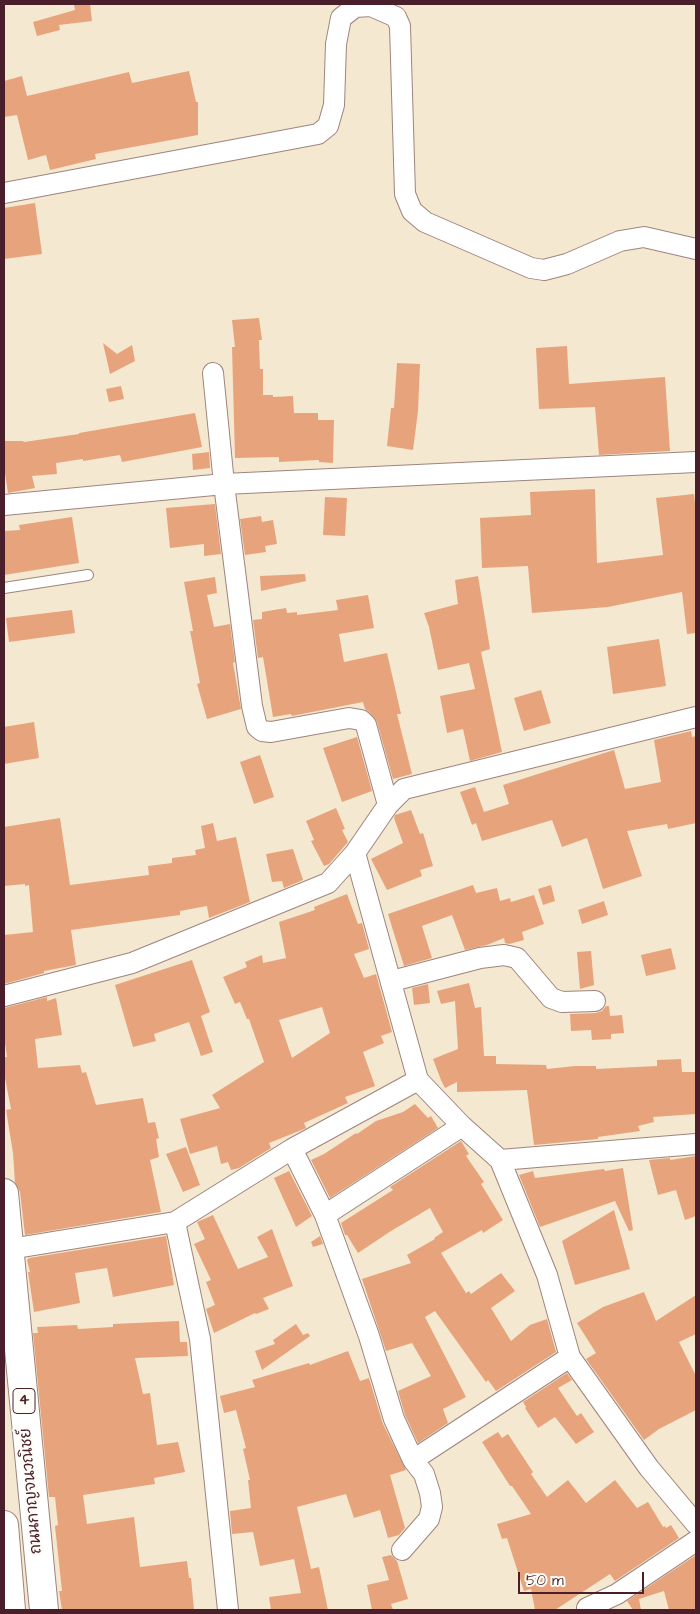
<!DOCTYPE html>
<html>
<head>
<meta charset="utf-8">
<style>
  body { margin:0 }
  #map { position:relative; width:700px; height:1614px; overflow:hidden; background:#f4e8d0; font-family:"Architects Daughter",sans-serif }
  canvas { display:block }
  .frame { position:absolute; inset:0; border:5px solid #4a1f2b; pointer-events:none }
  .scale { position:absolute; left:518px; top:1572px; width:126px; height:22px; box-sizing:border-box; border:2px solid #4a1f2b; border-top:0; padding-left:6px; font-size:15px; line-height:18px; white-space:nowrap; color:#4a1f2b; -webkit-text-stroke:4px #fdfcf7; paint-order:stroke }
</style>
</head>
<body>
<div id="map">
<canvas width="700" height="1614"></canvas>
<div class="frame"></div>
<div class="scale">50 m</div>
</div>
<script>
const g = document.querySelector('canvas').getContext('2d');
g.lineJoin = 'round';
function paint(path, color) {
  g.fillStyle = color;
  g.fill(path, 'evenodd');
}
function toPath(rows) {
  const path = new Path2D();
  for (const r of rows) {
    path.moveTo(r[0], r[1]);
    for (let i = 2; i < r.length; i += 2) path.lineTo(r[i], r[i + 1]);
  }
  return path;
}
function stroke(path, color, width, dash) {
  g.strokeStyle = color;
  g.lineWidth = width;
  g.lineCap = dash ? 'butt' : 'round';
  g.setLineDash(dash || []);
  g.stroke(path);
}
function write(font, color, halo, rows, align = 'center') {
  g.font = font + ' "Architects Daughter","Playpen Sans Thai",sans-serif';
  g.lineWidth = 4.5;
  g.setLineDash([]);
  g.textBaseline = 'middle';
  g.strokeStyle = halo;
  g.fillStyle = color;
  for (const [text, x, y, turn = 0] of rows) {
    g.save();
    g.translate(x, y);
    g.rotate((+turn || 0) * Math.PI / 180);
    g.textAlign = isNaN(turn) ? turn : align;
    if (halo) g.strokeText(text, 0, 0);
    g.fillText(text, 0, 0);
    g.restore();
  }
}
paint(toPath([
  [82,4,90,4,92,21,59,25,60,30,37,36,33,22,75,10,74,5],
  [189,71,196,102,198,102,198,135,95,154,96,159,50,170,46,155,28,160,17,115,4,117,4,81,22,76,27,96,129,72,132,83],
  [35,203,42,254,4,259,4,208],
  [259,318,262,340,259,340,260,369,263,369,263,395,273,395,273,397,293,396,294,413,318,413,318,420,334,420,333,463,319,462,319,460,279,462,279,457,235,458,232,347,235,347,232,320],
  [103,343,117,354,132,345,135,361,110,374],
  [567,346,569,384,665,377,670,451,599,455,595,407,539,409,536,348],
  [397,363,420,364,418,411,413,450,387,446,391,408,394,408],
  [121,386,124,399,109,402,106,389],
  [195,413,202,447,122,462,120,455,83,461,83,459,56,463,57,474,32,476,35,488,8,493,4,467,4,441,23,441,24,442,79,434,79,433],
  [209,452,210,468,193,470,192,454],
  [595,489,597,563,663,555,656,498,694,494,696,512,696,633,687,634,682,592,608,607,532,613,528,566,482,568,480,518,531,515,530,492],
  [325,497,347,498,345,536,323,535],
  [215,504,221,554,204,556,204,544,170,548,166,508],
  [261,516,262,522,273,520,277,544,265,546,266,552,245,555,240,519],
  [72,517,79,563,4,575,4,531,20,530,19,525],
  [305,574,306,581,261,591,260,576],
  [478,576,490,649,481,652,502,752,470,761,463,729,447,733,440,696,475,689,469,663,438,670,429,627,424,613,458,604,455,580],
  [215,577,217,593,207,595,214,627,230,624,235,662,233,663,241,709,207,719,197,684,200,683,190,631,193,631,184,582],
  [368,595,374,628,339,634,344,662,387,653,401,714,397,714,412,774,393,779,377,722,369,712,365,709,363,702,292,716,291,714,273,717,263,657,258,658,253,620,262,619,262,612,286,608,287,613,297,612,297,615,338,610,336,600],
  [72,610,75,633,9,642,6,618],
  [659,639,666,686,613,694,607,647],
  [541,690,551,723,524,731,514,698],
  [34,722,39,758,4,764,4,727],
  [691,731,692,737,696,736,696,823,668,829,667,824,627,831,642,876,603,889,587,838,562,847,552,820,482,841,476,823,472,825,460,792,475,787,484,812,509,804,503,785,614,750,625,789,661,782,654,740],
  [357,737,372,791,342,802,323,748],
  [260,755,274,797,254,804,240,762],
  [336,808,345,829,342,830,348,842,329,864,324,866,311,841,314,840,306,821],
  [411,810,420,834,423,833,433,866,420,870,422,876,387,890,371,859,403,843,394,818,395,815],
  [60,818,70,885,149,875,148,866,172,863,172,858,196,855,195,850,205,848,201,826,213,823,217,841,236,837,250,902,209,918,207,906,180,911,180,915,71,930,76,965,44,971,44,973,4,984,4,935,33,932,29,885,25,886,25,884,4,886,4,827],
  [293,849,303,880,284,888,282,881,272,882,266,854],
  [473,885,476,893,497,888,500,901,510,898,511,902,534,895,544,924,522,932,524,940,509,944,505,943,504,938,487,945,465,950,452,915,422,926,432,958,404,966,388,914],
  [551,885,555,901,543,905,538,889],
  [347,894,358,924,362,923,369,949,354,954,364,978,376,974,392,1032,381,1036,384,1043,363,1052,375,1086,345,1097,348,1103,304,1123,306,1128,304,1129,269,1143,271,1148,239,1168,231,1170,228,1162,221,1164,217,1146,190,1154,180,1119,220,1108,212,1095,264,1062,249,1019,247,1019,240,1002,235,1004,223,977,247,967,245,962,262,955,263,963,286,958,279,922,315,910,314,907],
  [322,1007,330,1033,292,1058,279,1020],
  [604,901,608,915,582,924,578,910],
  [671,948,676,969,646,976,641,955],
  [591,951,594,985,580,989,577,952],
  [192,960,210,1012,201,1016,213,1052,201,1056,189,1022,154,1034,156,1041,133,1047,115,985],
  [469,983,475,1008,481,1007,484,1056,496,1056,496,1064,546,1065,547,1069,575,1066,596,1066,596,1069,657,1066,657,1060,681,1059,682,1072,696,1072,696,1114,653,1117,654,1122,638,1126,640,1131,598,1137,598,1139,534,1145,527,1090,457,1092,457,1082,445,1088,441,1080,433,1059,458,1049,455,1001,441,1004,437,991],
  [428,984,430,1003,414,1005,412,988],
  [47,997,47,1001,56,998,62,1035,35,1039,38,1068,80,1065,82,1073,86,1072,96,1105,143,1098,148,1123,155,1122,159,1138,156,1139,159,1157,150,1160,161,1212,25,1235,20,1192,15,1183,13,1153,6,1110,11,1109,4,1073,4,1057,7,1057,4,1036,4,1008],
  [606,1006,609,1006,610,1016,622,1015,624,1033,611,1034,611,1039,592,1040,591,1030,571,1031,570,1014,596,1013,602,1011],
  [415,1104,428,1118,431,1116,438,1128,330,1198,311,1160,324,1154,356,1133,357,1134,376,1121,403,1112],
  [461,1141,469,1154,466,1156,484,1182,481,1184,503,1220,483,1233,482,1230,441,1253,466,1293,469,1291,471,1294,501,1273,515,1291,491,1308,511,1341,530,1325,547,1319,556,1352,496,1391,488,1380,486,1382,435,1311,425,1317,466,1397,443,1409,448,1423,418,1443,405,1415,398,1391,431,1376,412,1343,386,1351,362,1279,411,1263,407,1255,435,1239,434,1238,443,1232,430,1208,391,1231,358,1253,347,1235,345,1235,341,1223,393,1190,390,1187],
  [186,1147,200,1185,183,1192,166,1154],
  [696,1156,696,1216,685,1220,676,1190,658,1195,649,1160,670,1158,670,1160],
  [623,1168,633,1230,629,1231,615,1201,540,1227,519,1175,533,1171,535,1178,604,1169,605,1171],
  [289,1171,312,1216,296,1227,274,1178],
  [614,1210,630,1269,575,1285,562,1241],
  [213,1215,238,1269,268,1257,257,1237,272,1229,293,1286,263,1298,269,1309,256,1314,255,1313,214,1333,206,1309,215,1305,206,1282,211,1280,194,1244,205,1239,197,1222],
  [166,1236,174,1285,113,1297,107,1268,75,1273,80,1303,34,1312,28,1272,30,1272,27,1260,29,1258],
  [320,1236,323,1244,313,1247,311,1242],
  [644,1292,656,1321,696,1295,696,1334,679,1342,696,1376,696,1410,659,1429,644,1440,586,1359,596,1353,577,1323,603,1307],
  [179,1321,180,1342,187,1342,188,1356,135,1358,143,1394,150,1393,157,1445,178,1442,185,1472,154,1478,155,1484,83,1495,87,1524,134,1517,140,1567,187,1561,189,1578,191,1578,194,1610,62,1610,59,1591,62,1591,55,1526,58,1525,55,1497,49,1497,33,1333,38,1333,37,1327,77,1325,78,1329,113,1327,113,1324],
  [296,1324,303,1335,308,1333,310,1336,262,1370,255,1351,275,1344,273,1340],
  [348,1351,360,1381,369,1378,383,1424,406,1470,390,1475,405,1528,399,1535,388,1538,380,1510,354,1518,346,1494,297,1507,311,1569,319,1567,328,1610,271,1610,269,1597,301,1593,294,1559,260,1566,253,1532,232,1534,230,1511,251,1508,248,1480,250,1480,243,1449,246,1448,236,1410,224,1413,220,1396,255,1387,252,1380,309,1363,310,1365],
  [567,1373,572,1380,558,1388,577,1416,581,1413,594,1432,576,1444,555,1417,538,1428,525,1408,526,1407,523,1402],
  [498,1432,502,1438,508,1434,533,1472,531,1474,547,1497,568,1480,586,1503,615,1480,637,1508,648,1502,663,1527,665,1526,666,1528,671,1525,679,1538,615,1581,610,1574,555,1610,535,1610,531,1589,524,1591,507,1538,502,1539,497,1524,531,1514,512,1486,510,1486,482,1442],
  [391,1555,397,1561,408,1599,391,1604,393,1610,372,1610,367,1585,389,1580,382,1557],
  [696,1555,696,1609,669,1610,664,1591,639,1599,641,1610,633,1610,627,1601]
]), '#e7a47c');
const service = toPath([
  [4,588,88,575]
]);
const minor = toPath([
  [4,193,318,134,328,126,334,105,336,44,341,18,355,7,371,6,396,17,400,26,405,194,412,211,425,222,531,268,544,270,567,264,620,241,644,237,696,249],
  [213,373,224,484,252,706,257,727,262,731,271,732,349,718,361,720,366,725,388,805],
  [4,505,224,484,696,462],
  [355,853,418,1080,462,1126,500,1160,547,1275,570,1357,649,1468,696,1524],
  [392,981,480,958,504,955,517,958,551,998,562,1002,595,1001],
  [4,996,132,963,328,883,355,853,388,805,404,789,696,717],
  [292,1149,325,1215,369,1336,394,1419,413,1460,570,1357],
  [500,1160,696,1144],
  [325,1215,462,1126],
  [10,1249,175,1222],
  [402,1550,429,1519,432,1507,430,1493,424,1474,413,1460],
  [587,1608,617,1594,696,1541],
  [228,1610,200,1339,175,1222,292,1149,418,1080]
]);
const trunk = toPath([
  [4,1193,44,1610],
  [4,1525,11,1610]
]);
stroke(service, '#9f847e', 12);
stroke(minor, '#9f847e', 22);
stroke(trunk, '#9f847e', 30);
stroke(service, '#fff', 10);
stroke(minor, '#fff', 20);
stroke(trunk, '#fff', 28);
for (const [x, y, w] of [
  [24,1401,22]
]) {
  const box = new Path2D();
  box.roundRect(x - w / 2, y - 12.5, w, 25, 4);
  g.fillStyle = '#fdfcf7';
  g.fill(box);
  stroke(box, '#4a1f2b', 1);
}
write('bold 15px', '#4a1f2b', null, [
  ["4",24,1401]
]);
write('16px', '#4a1f2b', '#fdfcf7', [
  ["ถนนกาญจนวณิชย์",32,1491,-95]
]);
</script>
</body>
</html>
